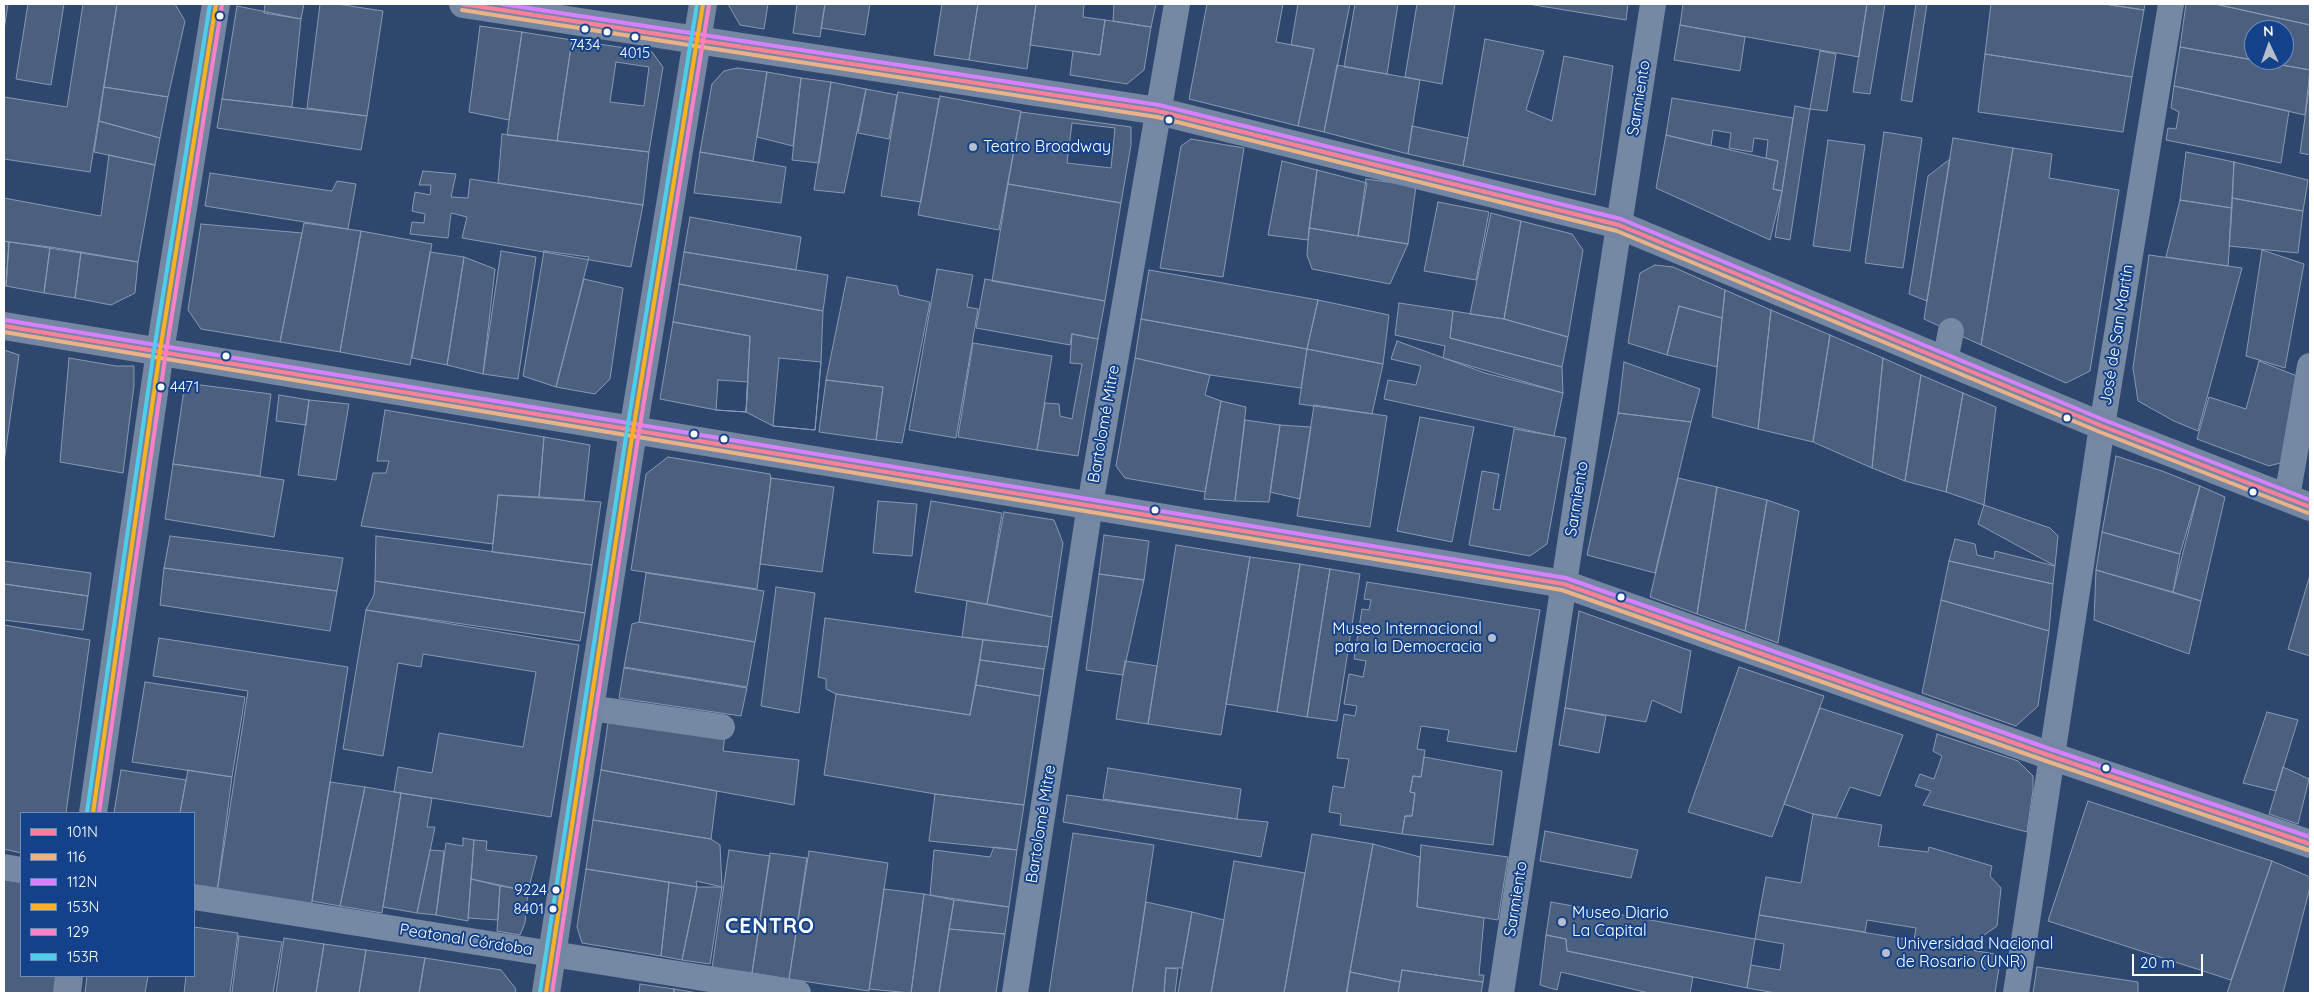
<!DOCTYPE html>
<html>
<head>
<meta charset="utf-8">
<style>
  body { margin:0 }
  #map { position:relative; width:2314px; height:997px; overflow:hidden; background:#2e476f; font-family:Quicksand,sans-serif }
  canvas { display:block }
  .frame { position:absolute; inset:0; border:5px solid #fff; pointer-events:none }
  .legend { position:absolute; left:20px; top:812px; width:175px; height:165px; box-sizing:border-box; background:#13418a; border:1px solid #718db9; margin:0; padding:6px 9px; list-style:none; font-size:15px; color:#fff }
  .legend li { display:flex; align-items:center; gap:10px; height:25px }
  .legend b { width:25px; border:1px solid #718db9 }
  .north { position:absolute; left:2244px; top:20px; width:50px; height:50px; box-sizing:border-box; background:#13418a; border:1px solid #718db9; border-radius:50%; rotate:357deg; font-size:14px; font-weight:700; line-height:20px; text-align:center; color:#fff }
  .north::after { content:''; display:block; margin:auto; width:18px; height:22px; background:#b6bfcd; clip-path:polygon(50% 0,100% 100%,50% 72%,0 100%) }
  .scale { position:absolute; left:2132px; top:954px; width:71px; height:22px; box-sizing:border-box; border:2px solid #fff; border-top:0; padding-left:6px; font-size:15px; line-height:18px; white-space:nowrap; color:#fff; -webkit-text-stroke:4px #13418a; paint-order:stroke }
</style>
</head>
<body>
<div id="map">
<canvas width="2314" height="997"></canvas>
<div class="frame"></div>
<ul class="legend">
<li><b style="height:6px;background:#ff8098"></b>101N</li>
<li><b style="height:6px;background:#ebb288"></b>116</li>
<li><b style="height:6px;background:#d880ff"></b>112N</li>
<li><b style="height:6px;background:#f9b220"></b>153N</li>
<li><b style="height:6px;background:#ff80c5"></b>129</li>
<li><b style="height:6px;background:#4dcfeb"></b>153R</li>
</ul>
<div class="north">N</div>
<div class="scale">20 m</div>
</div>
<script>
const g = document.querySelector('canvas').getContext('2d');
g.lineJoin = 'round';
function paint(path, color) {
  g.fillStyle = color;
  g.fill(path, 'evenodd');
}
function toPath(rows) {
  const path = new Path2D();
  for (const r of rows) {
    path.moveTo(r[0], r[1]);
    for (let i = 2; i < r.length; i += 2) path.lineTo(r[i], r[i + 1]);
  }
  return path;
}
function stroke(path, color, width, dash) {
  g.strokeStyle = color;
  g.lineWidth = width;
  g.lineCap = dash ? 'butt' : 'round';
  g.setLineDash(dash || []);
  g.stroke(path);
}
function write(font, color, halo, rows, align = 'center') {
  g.font = font + ' Quicksand,sans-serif';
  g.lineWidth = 4;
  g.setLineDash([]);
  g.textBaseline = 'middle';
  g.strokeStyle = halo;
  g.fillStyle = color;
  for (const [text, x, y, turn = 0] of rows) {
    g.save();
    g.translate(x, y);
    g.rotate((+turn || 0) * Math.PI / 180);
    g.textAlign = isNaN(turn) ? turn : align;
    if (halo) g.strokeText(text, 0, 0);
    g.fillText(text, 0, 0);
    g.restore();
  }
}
const building = toPath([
  [4,4,8,4,4,30,4,4],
  [28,4,64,4,51,85,16,79,28,4],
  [83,4,117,4,90,172,4,159,4,97,67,107,83,4],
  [117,4,175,4,185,21,168,97,104,87,117,4],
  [265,4,304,4,301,19,264,13,265,4],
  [320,4,337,4,383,11,367,116,307,108,320,4],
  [728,4,768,4,764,29,740,25,728,4],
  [797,4,825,4,820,37,793,33,797,4],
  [825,4,870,4,865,35,821,28,825,4],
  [942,4,978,4,969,60,934,55,942,4],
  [978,4,1036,4,1027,69,969,60,978,4],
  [1036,4,1084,4,1083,17,1105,20,1100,55,1030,45,1036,4],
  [1114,4,1156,4,1151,27,1113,21,1114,4],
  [1207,4,1283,4,1276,42,1314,49,1298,126,1189,99,1207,4],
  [1298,4,1350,4,1324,132,1298,126,1314,49,1291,45,1298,4],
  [1355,4,1398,4,1387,74,1344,67,1355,4],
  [1417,4,1455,4,1442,84,1405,77,1417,4],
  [1528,4,1628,4,1626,20,1528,4],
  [1683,4,1867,4,1859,57,1680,25,1683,4],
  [1867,4,1885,4,1870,94,1853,92,1867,4],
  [1916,4,1927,4,1912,102,1901,100,1916,4],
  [1991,4,2104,4,2144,10,2132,77,1985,54,1991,4],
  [2104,4,2145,4,2144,10,2104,4],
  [2186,4,2215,4,2310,25,2310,70,2180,47,2186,4],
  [2254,30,2284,30,2284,60,2254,60,2254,30],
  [2215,4,2310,4,2310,25,2215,4],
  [237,6,301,19,292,107,222,99,237,6],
  [1105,20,1151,27,1144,70,1127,84,1070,75,1073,51,1100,55,1105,20],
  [1680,25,1745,37,1740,71,1674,60,1680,25],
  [480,26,522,32,509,120,469,112,480,26],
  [522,32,572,40,557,141,507,135,522,32],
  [1485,39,1544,51,1526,110,1552,121,1564,56,1613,66,1595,195,1463,166,1485,39],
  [572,40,652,52,663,67,649,152,557,141,572,40],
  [2180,47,2310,70,2305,115,2174,86,2180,47],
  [1820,51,1836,54,1827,111,1810,109,1820,51],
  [1985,54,2132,77,2123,132,1978,112,1985,54],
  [616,62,649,67,644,106,610,102,616,62],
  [1337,65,1420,80,1408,154,1324,132,1337,65],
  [737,68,767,72,753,161,700,152,712,84,724,71,737,68],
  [767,72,801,78,793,146,757,137,767,72],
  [801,78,831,82,819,163,792,160,801,78],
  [831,82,866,89,844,193,814,190,831,82],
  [2310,82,2310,155,2300,153,2310,82],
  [2174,86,2289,111,2281,163,2166,140,2168,128,2176,129,2179,112,2171,108,2174,86],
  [104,87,168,97,160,138,99,121,104,87],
  [866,89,897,95,889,139,858,133,866,89],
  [898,92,939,99,921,202,881,196,898,92],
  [940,96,1021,111,999,230,918,215,940,96],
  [1672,98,1793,118,1782,191,1773,189,1778,161,1766,158,1768,140,1754,138,1752,152,1729,148,1731,133,1713,130,1711,146,1666,135,1672,98],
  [222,99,367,116,361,150,217,128,222,99],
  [1795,106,1810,109,1790,240,1775,237,1795,106],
  [1021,112,1131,127,1131,145,1121,203,1008,184,1021,112],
  [99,121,160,138,155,165,94,152,99,121],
  [1072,123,1115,128,1111,168,1067,163,1072,123],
  [1412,126,1468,138,1463,166,1408,154,1412,126],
  [1884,132,1922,138,1903,268,1865,263,1884,132],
  [502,134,649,152,643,205,498,183,502,134],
  [1666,135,1778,161,1773,189,1782,191,1770,240,1656,188,1666,135],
  [1953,138,2013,148,1981,345,1924,319,1953,138],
  [1191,139,1244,148,1223,277,1160,268,1181,146,1191,139],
  [1828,140,1865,145,1850,251,1813,246,1828,140],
  [2013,148,2052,154,2049,178,2119,190,2090,371,2066,383,1981,345,2013,148],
  [700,152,786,167,781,203,694,193,700,152],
  [2186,152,2234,162,2232,208,2180,200,2186,152],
  [109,155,155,165,138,262,4,241,4,198,101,216,109,155],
  [1950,159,1927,301,1909,294,1928,176,1950,159],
  [1282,161,1317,170,1308,240,1268,235,1282,161],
  [2234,162,2308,180,2303,211,2232,198,2234,162],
  [1317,170,1367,183,1358,236,1309,228,1317,170],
  [423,171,456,174,451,197,468,198,470,179,643,205,631,267,462,238,467,217,451,213,448,238,410,234,412,222,424,223,425,214,412,211,415,192,430,195,431,185,419,185,423,171],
  [210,173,332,191,337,181,356,184,348,229,205,206,210,173],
  [1366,179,1416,186,1408,244,1358,236,1366,179],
  [1008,184,1121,203,1105,301,992,281,1008,184],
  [2232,198,2303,211,2298,253,2229,246,2232,198],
  [2180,200,2232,208,2228,266,2166,257,2180,200],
  [1438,202,1489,212,1476,280,1424,271,1438,202],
  [1491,213,1521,221,1504,319,1470,314,1491,213],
  [690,217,801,237,796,270,684,252,690,217],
  [1521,221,1572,234,1583,250,1568,337,1504,319,1521,221],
  [304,223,361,231,340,352,280,342,304,223],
  [201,224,302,233,280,342,201,329,188,310,201,224],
  [1309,228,1408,244,1390,284,1312,269,1307,255,1309,228],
  [361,231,432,244,410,365,340,352,361,231],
  [4,241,9,242,6,286,4,286,4,241],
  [9,242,50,247,44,293,6,286,9,242],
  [50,247,81,252,75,298,44,293,50,247],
  [2262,250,2304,264,2285,368,2246,356,2262,250],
  [501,251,536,257,518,379,483,374,501,251],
  [544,251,589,257,556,387,523,376,544,251],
  [81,252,138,262,135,293,111,305,75,298,81,252],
  [430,252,464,257,447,365,412,358,430,252],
  [684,252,828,275,823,311,679,284,684,252],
  [2149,255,2242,268,2198,431,2174,421,2138,401,2133,368,2149,255],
  [464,257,495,269,483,374,447,365,464,257],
  [1655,265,1673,267,1725,290,1722,318,1679,306,1667,355,1628,343,1640,273,1655,265],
  [937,269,973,275,967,307,978,309,956,438,909,430,937,269],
  [1149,270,1318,300,1307,349,1141,319,1149,270],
  [847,277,897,286,899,295,930,302,902,443,876,440,883,387,826,380,847,277],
  [584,279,623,288,610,379,595,394,556,387,584,279],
  [985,279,1105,301,1098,339,1072,334,1070,345,976,328,985,279],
  [679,284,823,311,821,362,815,430,773,426,746,412,750,336,673,322,679,284],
  [1725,290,1771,310,1758,429,1712,417,1725,290],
  [1318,300,1389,315,1383,364,1307,349,1318,300],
  [1399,303,1453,311,1450,338,1562,367,1563,393,1443,358,1445,346,1395,335,1399,303],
  [1679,306,1722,318,1717,367,1667,355,1679,306],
  [1771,310,1830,335,1813,442,1758,429,1771,310],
  [1453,311,1504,319,1568,337,1562,367,1450,338,1453,311],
  [1141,319,1307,349,1301,388,1210,375,1135,358,1141,319],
  [673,322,750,336,746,412,716,410,660,399,673,322],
  [1072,334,1098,339,1078,456,1037,450,1045,403,1059,404,1060,416,1072,419,1082,364,1070,363,1072,334],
  [1830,335,1883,358,1872,468,1813,442,1830,335],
  [1397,341,1485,373,1563,393,1554,436,1384,399,1388,380,1416,385,1421,366,1391,359,1397,341],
  [973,343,1052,356,1037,450,958,437,973,343],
  [1307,349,1383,364,1372,414,1299,404,1307,349],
  [4,350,19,355,4,462,4,350],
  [69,358,116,366,134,366,134,385,123,473,60,462,69,358],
  [779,358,821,362,815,430,773,426,779,358],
  [1135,358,1210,375,1205,395,1221,401,1205,492,1125,478,1116,466,1135,358],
  [1883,358,1921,375,1905,481,1872,468,1883,358],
  [2259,361,2297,376,2284,462,2269,466,2197,439,2209,397,2246,409,2259,361],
  [1624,362,1700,389,1691,422,1618,413,1624,362],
  [1921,375,1963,393,1946,492,1905,481,1921,375],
  [718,380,748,382,746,412,716,410,718,380],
  [826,380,883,387,876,440,819,432,826,380],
  [185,383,271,394,260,476,173,464,185,383],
  [1963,393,1996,407,1984,505,1946,492,1963,393],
  [279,395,309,400,306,425,276,421,279,395],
  [309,400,349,404,336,480,298,475,309,400],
  [1221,401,1246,407,1235,501,1204,499,1221,401],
  [1314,405,1387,416,1370,527,1297,516,1314,405],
  [385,410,544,437,539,497,498,495,493,544,361,526,373,473,386,473,389,461,377,461,385,410],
  [1618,413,1691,422,1655,573,1587,555,1618,413],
  [1420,417,1474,427,1452,542,1397,531,1420,417],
  [1245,420,1280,425,1269,502,1235,501,1245,420],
  [1280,425,1311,427,1300,499,1270,492,1280,425],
  [1514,429,1566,438,1547,544,1530,556,1469,545,1482,471,1499,474,1493,509,1500,510,1514,429],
  [544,437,590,445,584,500,539,497,544,437],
  [2116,456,2162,471,2200,486,2180,554,2102,532,2116,456],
  [668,457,770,474,771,478,757,589,631,570,646,474,668,457],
  [173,464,284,480,274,537,165,519,173,464],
  [771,478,834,487,822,572,760,564,771,478],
  [1678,478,1717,487,1697,614,1650,597,1678,478],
  [2200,486,2225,497,2201,601,2173,592,2200,486],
  [1717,487,1767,500,1745,631,1697,614,1717,487],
  [498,495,601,502,592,565,492,552,498,495],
  [1767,500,1799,511,1778,643,1745,631,1767,500],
  [878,501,917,504,912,556,873,553,878,501],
  [931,501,1002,513,987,604,915,592,931,501],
  [1984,505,2050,528,2058,536,2055,566,1978,524,1984,505],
  [1004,512,1054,520,1063,543,1052,617,987,604,1004,512],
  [2102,532,2180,554,2173,592,2096,570,2102,532],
  [1104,535,1149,541,1144,580,1099,574,1104,535],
  [170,536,343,558,337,591,164,568,170,536],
  [376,536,592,565,585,613,375,581,376,536],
  [1955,539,1975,544,1977,555,1994,559,1995,551,2055,566,2053,584,1949,561,1955,539],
  [1176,545,1250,557,1221,735,1148,724,1176,545],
  [1250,557,1300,564,1277,712,1226,704,1250,557],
  [4,561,91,573,88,596,4,584,4,561],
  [1949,561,2053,584,2049,631,1941,600,1949,561],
  [1300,564,1330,569,1307,717,1277,712,1300,564],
  [164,568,337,591,330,631,160,605,164,568],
  [1330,569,1360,574,1337,721,1307,717,1330,569],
  [2096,570,2201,601,2189,654,2094,620,2096,570],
  [646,573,764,591,755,642,639,622,646,573],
  [1099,574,1144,580,1123,675,1086,670,1099,574],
  [2310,575,2310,656,2288,649,2310,575],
  [375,581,585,613,580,641,366,610,374,595,375,581],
  [1367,582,1540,610,1516,752,1447,741,1449,730,1421,726,1417,749,1425,750,1421,777,1413,776,1410,792,1415,793,1412,816,1405,816,1402,834,1340,825,1341,814,1329,812,1333,786,1344,788,1349,759,1337,758,1344,714,1355,716,1357,706,1344,704,1349,674,1363,677,1366,661,1354,659,1362,609,1369,610,1371,600,1364,599,1367,582],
  [4,584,88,596,83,630,4,620,4,584],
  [776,587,815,593,799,713,761,706,776,587],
  [1941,600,2049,631,2038,706,2016,726,1922,693,1941,600],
  [967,601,1052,617,1048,647,962,637,967,601],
  [366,610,579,645,551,817,394,792,398,767,432,773,439,733,523,747,536,672,423,654,421,667,398,663,383,756,343,749,366,610],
  [1579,611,1691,651,1681,713,1652,700,1646,722,1565,708,1579,611],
  [825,618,983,640,970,715,836,694,826,689,826,679,818,677,825,618],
  [639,622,755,642,747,687,624,667,632,624,639,622],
  [4,625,90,640,66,813,21,813,21,853,4,849,4,625],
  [159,638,348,667,311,907,217,892,248,691,153,676,159,638],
  [983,640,1048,647,1044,669,980,660,983,640],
  [980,660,1044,669,1040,696,976,685,980,660],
  [1125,661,1157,666,1148,724,1116,719,1125,661],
  [1739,667,1824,696,1772,837,1688,812,1739,667],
  [624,668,747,688,741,716,619,698,624,668],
  [145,682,245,697,232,777,132,762,145,682],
  [976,685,1040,696,1024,805,935,794,824,775,836,694,970,715,976,685],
  [1565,708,1606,716,1599,753,1559,745,1565,708],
  [1820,708,1903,735,1880,796,1850,787,1836,818,1813,814,1784,804,1820,708],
  [2267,712,2298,720,2276,791,2243,783,2267,712],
  [609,716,725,735,723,751,799,760,794,805,601,770,609,716],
  [1937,734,2018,761,2033,776,2033,790,2027,832,1923,805,1931,791,1915,786,1920,774,1934,779,1942,756,1933,751,1937,734],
  [1424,757,1502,771,1493,845,1402,834,1405,816,1412,816,1415,793,1410,792,1413,776,1421,777,1424,757],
  [2283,767,2309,779,2298,824,2269,814,2283,767],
  [1108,768,1241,789,1237,819,1103,799,1108,768],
  [121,770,186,780,180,813,114,813,121,770],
  [188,770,232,777,217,892,194,889,194,813,180,813,188,770],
  [601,770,717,791,711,839,593,820,601,770],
  [330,782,365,787,340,906,312,901,330,782],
  [365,787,401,793,382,913,340,906,365,787],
  [401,793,432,798,427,827,435,827,417,913,383,907,401,793],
  [935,794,1024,805,1017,850,929,841,935,794],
  [1067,795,1237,819,1268,822,1261,857,1063,822,1067,795],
  [2088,801,2272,861,2231,980,2048,921,2088,801],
  [1813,814,1882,825,1878,846,1928,852,1929,847,1992,866,1990,876,2001,888,1997,926,1980,938,1978,951,1914,940,1916,928,1867,920,1865,932,1759,915,1766,877,1801,883,1813,814],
  [593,820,711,839,720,845,722,887,696,881,697,887,586,869,593,820],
  [1545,831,1638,850,1631,878,1540,861,1545,831],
  [1073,833,1154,845,1132,993,1049,993,1073,833],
  [1312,834,1373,844,1346,993,1284,993,1312,834],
  [463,838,474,840,468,921,436,915,446,843,463,846,463,838],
  [474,840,487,841,486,850,537,856,528,891,471,879,474,840],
  [1373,844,1420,857,1417,907,1484,918,1479,975,1484,975,1483,982,1402,970,1400,982,1350,972,1373,844],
  [1421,845,1508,857,1498,920,1417,907,1421,845],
  [994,847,1017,850,1009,907,930,895,934,850,990,857,994,847],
  [430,850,444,851,436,915,417,913,430,850],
  [729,850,770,856,752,973,712,968,729,850],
  [809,851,888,863,869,991,789,979,809,851],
  [770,853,807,858,789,979,752,973,770,853],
  [1234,861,1305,873,1284,993,1211,993,1234,861],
  [2272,861,2310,877,2310,887,2283,993,2227,993,2272,861],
  [586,869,669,882,661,956,582,943,577,927,586,869],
  [471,879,500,886,498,920,468,918,471,879],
  [4,880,21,882,21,976,56,976,54,993,4,993,4,880],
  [669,882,697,887,682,960,661,956,669,882],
  [500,886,528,891,525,923,520,935,497,931,500,886],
  [697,887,722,887,710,964,682,960,697,887],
  [884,889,924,894,911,993,869,989,884,889],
  [924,894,954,900,939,993,911,993,924,894],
  [954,900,1009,907,1005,934,949,929,954,900],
  [1146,902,1192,912,1182,968,1166,968,1164,993,1132,993,1146,902],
  [1551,902,1755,939,1747,988,1567,951,1566,939,1546,935,1551,902],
  [1192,912,1224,920,1211,993,1178,993,1192,912],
  [1759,915,2001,955,1995,993,1776,993,1747,988,1751,965,1780,970,1784,944,1755,939,1759,915],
  [194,927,238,933,230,993,184,993,186,976,194,976,194,927],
  [949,929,1005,934,996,993,939,993,949,929],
  [1546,935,1566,939,1567,951,1693,977,1690,993,1649,993,1561,972,1557,990,1540,985,1546,935],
  [239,936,282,942,273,993,232,993,239,936],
  [284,938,324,944,316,993,276,993,284,938],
  [324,944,366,950,359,993,316,993,324,944],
  [366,950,425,958,419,993,359,993,366,950],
  [425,958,501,970,516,989,515,993,419,993,425,958],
  [2037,967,2138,982,2138,993,2033,993,2037,967],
  [1166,968,1178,969,1175,993,1164,993,1166,968],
  [1402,970,1483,982,1481,993,1398,993,1402,970],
  [1350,972,1400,982,1398,993,1347,993,1350,972],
  [87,976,148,976,145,993,85,993,87,976],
  [640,984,674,989,674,993,639,993,640,984],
  [674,989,698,993,674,993,674,989]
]);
paint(building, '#4b5f7f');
stroke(building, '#8999b2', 1);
stroke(toPath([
  [1945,361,1951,331],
  [2287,497,2310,366],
  [590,708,722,727],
  [4,867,21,870],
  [194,897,798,993],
  [1015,993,1090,505,1177,4],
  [1501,993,1653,4],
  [2016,993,2102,426,2171,4]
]), '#7588a4', 26);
stroke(toPath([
  [463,4,1158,111,1619,225,2102,426,2310,507],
  [4,326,1564,584,2051,756,2310,844],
  [93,813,160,351,216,4],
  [67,993,69,976],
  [546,993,633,431,703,4]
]), '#7486a2', 28);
stroke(toPath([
  [463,4,1158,111,1619,225,2102,426,2310,507],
  [4,326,1564,584,2051,756,2310,844]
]), '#ff8098', 4);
stroke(toPath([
  [462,10,1157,117,1617,231,2100,432,2308,513],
  [4,332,1562,590,2049,762,2308,850]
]), '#ebb288', 4);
stroke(toPath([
  [502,4,1159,105,1621,219,2104,420,2310,500],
  [5,320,1566,578,2053,750,2310,837]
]), '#d880ff', 4);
stroke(toPath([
  [93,813,160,351,216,4],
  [546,993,633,431,703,4]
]), '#f9b220', 4);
stroke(toPath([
  [99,813,166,352,222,5],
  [552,993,639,432,709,5]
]), '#ff80c5', 4);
stroke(toPath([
  [87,812,154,350,210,4],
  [540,992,627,430,697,4]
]), '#4dcfeb', 4);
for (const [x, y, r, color] of [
  [220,16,4.5,"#fff"],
  [585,29,4.5,"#fff"],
  [607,32,4.5,"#fff"],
  [635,37,4.5,"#fff"],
  [1169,120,4.5,"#fff"],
  [973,147,5,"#b6bfcd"],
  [226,356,4.5,"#fff"],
  [161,387,4.5,"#fff"],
  [2067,418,4.5,"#fff"],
  [694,434,4.5,"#fff"],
  [724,439,4.5,"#fff"],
  [2253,492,4.5,"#fff"],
  [1155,510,4.5,"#fff"],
  [1621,597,4.5,"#fff"],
  [1492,638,5,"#b6bfcd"],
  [2106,768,4.5,"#fff"],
  [556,890,4.5,"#fff"],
  [553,909,4.5,"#fff"],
  [1562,922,5,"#b6bfcd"],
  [1886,953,5,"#b6bfcd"]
]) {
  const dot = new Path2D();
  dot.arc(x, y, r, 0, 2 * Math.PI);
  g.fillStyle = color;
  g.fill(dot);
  stroke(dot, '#13418a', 2);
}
write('15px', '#fff', '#13418a', [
  ["7434",585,45],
  ["4015",635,53],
  ["4471",170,387,"left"],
  ["9224",547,890,"right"],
  ["8401",544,909,"right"]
]);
write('16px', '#fff', '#13418a', [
  ["Sarmiento",1639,98,-81],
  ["José de San Martín",2117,335,-81],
  ["Bartolomé Mitre",1104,424,-80],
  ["Sarmiento",1577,499,-81],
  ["Bartolomé Mitre",1041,824,-81],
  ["Sarmiento",1516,899,-81],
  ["Peatonal Córdoba",466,940,9]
]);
write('16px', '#fff', '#13418a', [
  ["Teatro Broadway",983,147],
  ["Museo Internacional",1482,629,"right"],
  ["para la Democracia",1482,647,"right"],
  ["Museo Diario",1572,913],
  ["La Capital",1572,931],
  ["Universidad Nacional",1896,944],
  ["de Rosario (UNR)",1896,962]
], 'left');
g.letterSpacing = '1px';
write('bold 21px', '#fff', '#13418a', [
  ["CENTRO",770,927]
]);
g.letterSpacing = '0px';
</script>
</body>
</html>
